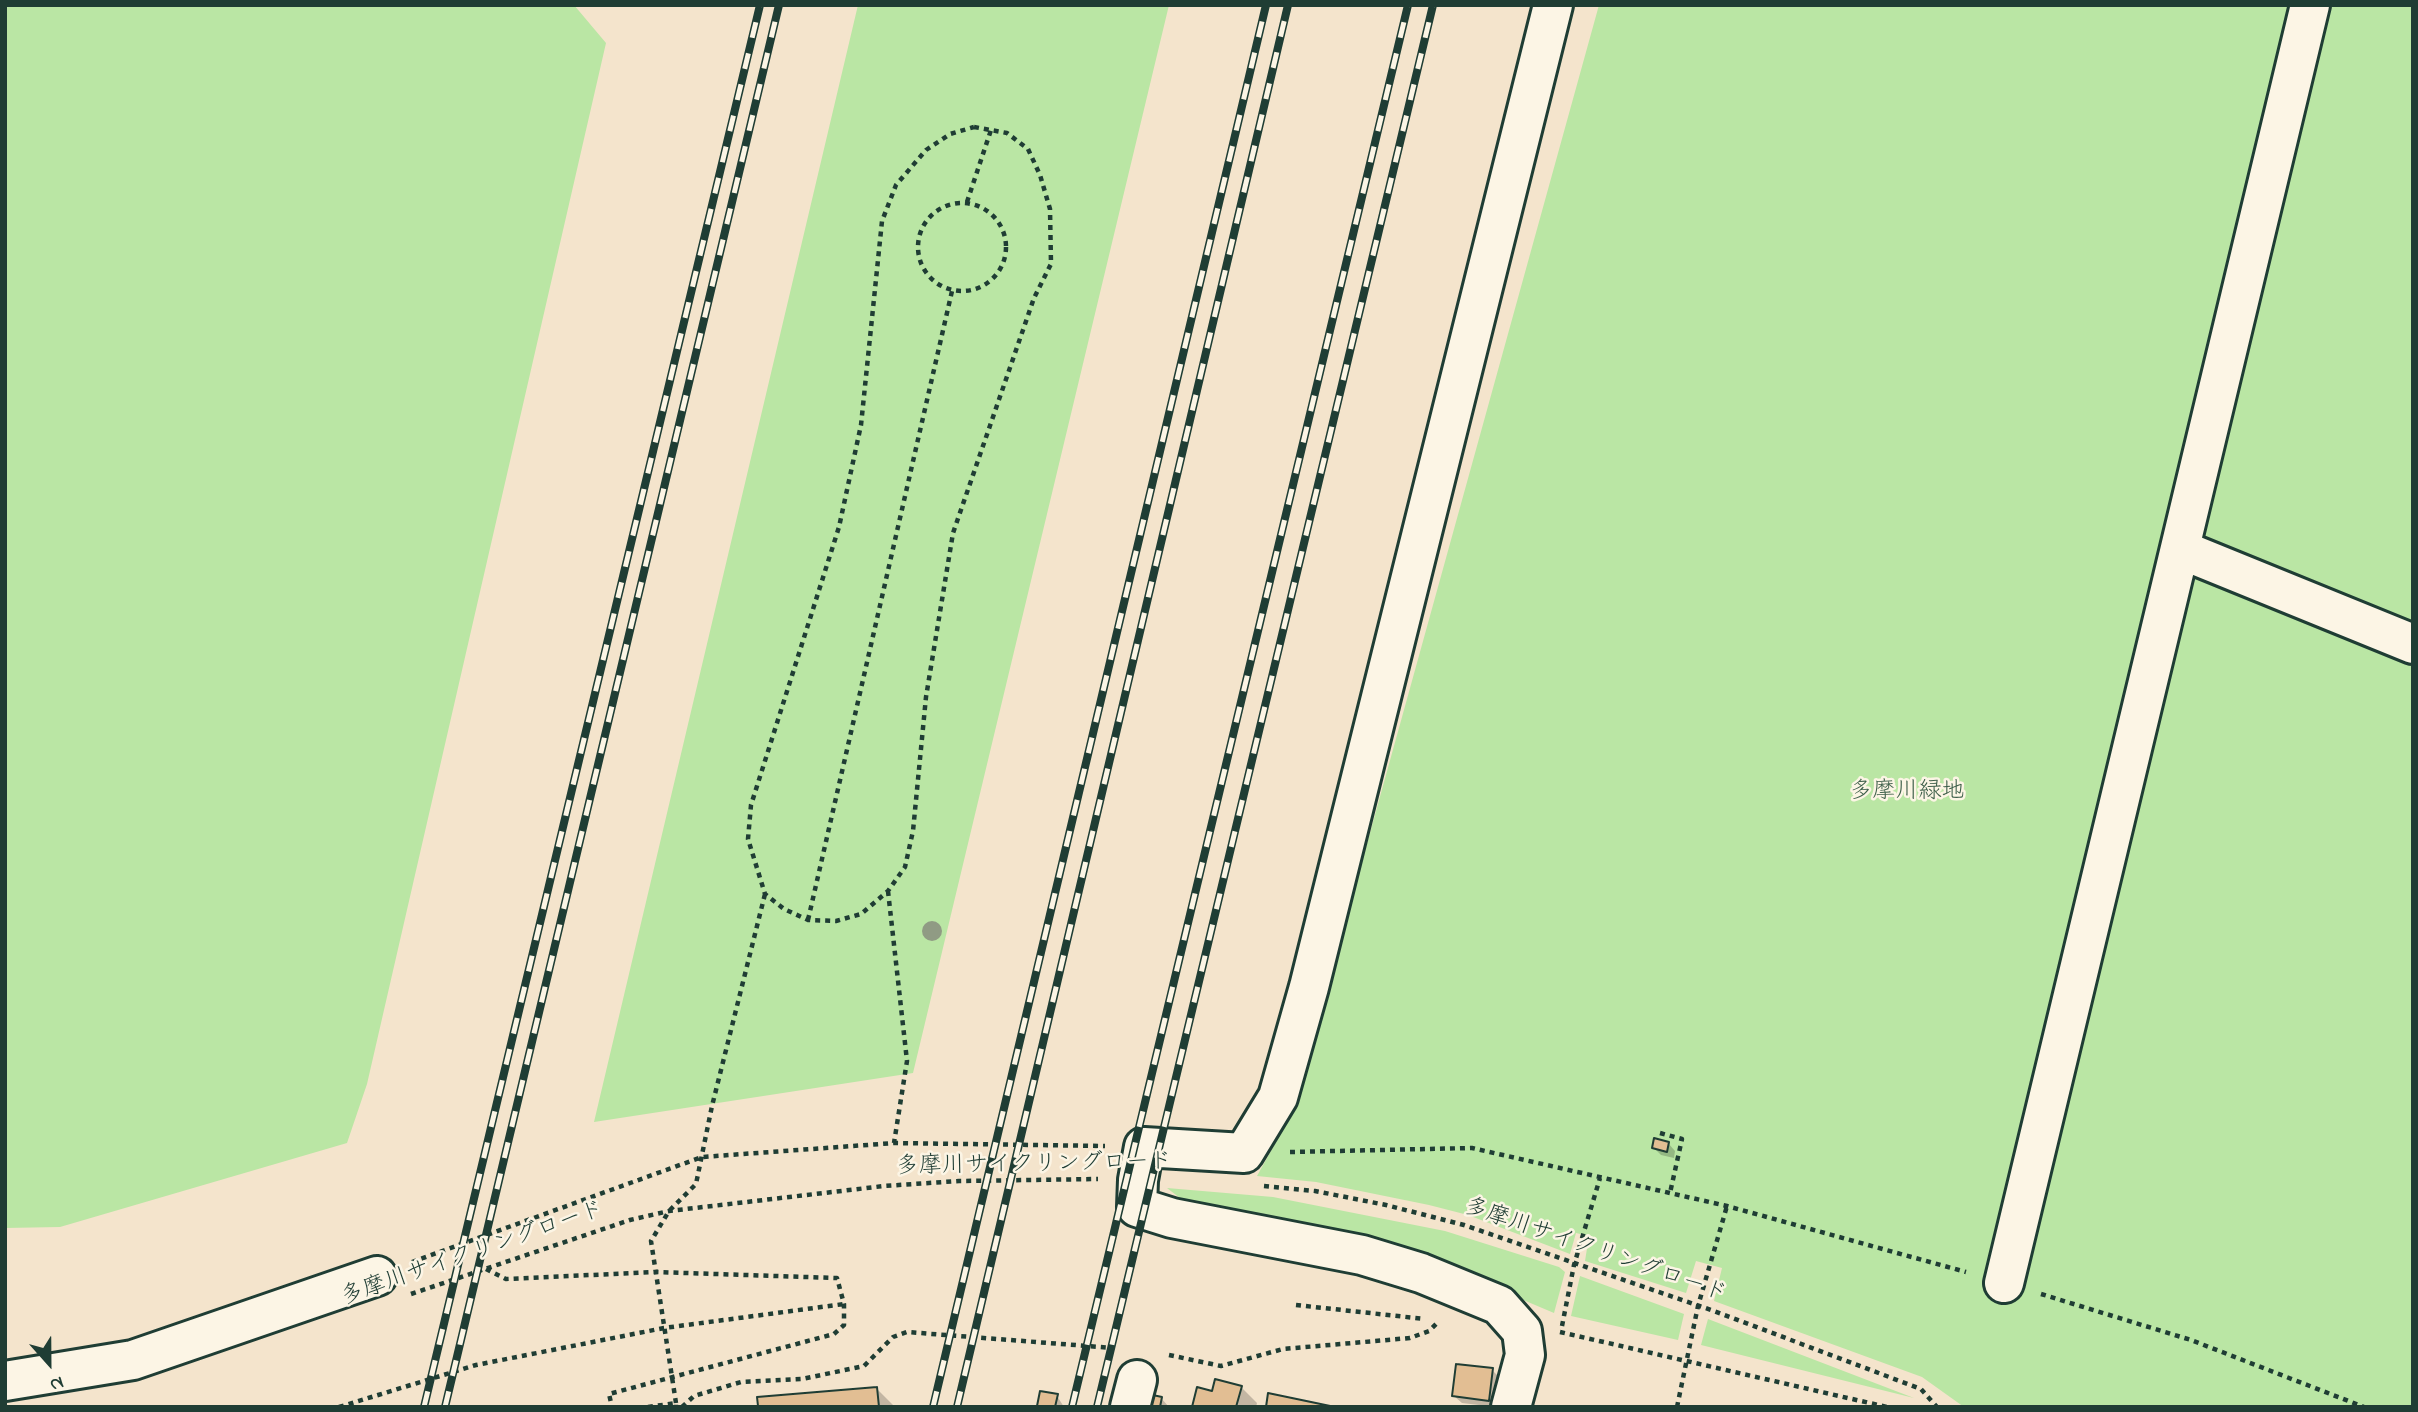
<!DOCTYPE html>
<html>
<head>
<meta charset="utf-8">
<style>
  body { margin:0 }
  #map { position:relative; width:2418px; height:1412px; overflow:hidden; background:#f4e4cc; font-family:"Indie Flower",sans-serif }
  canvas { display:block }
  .frame { position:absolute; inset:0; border:7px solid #1f3d34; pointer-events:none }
  .north { position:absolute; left:14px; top:1328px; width:70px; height:70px; -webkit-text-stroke:5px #fcf5e5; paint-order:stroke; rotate:159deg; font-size:19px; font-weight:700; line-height:28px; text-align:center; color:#1f3d34 }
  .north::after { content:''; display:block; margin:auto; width:24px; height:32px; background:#1f3d34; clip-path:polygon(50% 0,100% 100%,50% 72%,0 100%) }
</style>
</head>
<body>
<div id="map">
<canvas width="2418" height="1412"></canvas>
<div class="frame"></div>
<div class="north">N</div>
</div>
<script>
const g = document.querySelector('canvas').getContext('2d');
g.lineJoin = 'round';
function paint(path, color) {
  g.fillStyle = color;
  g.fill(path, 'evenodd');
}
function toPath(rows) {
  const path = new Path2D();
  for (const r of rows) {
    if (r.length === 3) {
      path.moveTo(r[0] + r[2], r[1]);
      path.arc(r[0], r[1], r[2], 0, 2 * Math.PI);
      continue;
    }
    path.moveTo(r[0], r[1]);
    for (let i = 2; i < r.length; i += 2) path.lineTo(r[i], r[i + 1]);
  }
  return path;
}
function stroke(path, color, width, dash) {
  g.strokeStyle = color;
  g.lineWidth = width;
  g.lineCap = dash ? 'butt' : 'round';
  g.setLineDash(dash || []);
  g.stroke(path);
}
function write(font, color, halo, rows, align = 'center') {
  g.font = font + ' "Indie Flower","Klee One",sans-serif';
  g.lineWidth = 5;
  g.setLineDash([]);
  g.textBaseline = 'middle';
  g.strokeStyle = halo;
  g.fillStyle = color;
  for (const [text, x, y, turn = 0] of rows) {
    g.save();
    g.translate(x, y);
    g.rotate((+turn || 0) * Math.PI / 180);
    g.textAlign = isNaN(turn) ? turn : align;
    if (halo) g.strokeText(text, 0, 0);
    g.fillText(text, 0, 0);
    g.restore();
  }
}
paint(toPath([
  [5,5,574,5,606,43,367,1084,347,1143,60,1227,5,1228],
  [858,5,1169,5,913,1073,594,1122],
  [1599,5,2413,5,2413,1407,1964,1407,1922,1377,1714,1301,1722,1268,1696,1261,1686,1293,1585,1261,1589,1236,1576,1233,1570,1254,1468,1215,1429,1205,1316,1182,1257,1176,1293,1111],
  [1167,1188,1273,1197,1445,1231,1559,1267,1565,1272,1554,1313,1450,1269,1185,1202],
  [1580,1276,1684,1314,1678,1340,1571,1316],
  [1708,1319,1914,1398,1701,1345]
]), '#bae6a4');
paint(toPath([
  [1668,1143,1675,1151,1674,1158,1661,1155,1653,1147],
  [1492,1370,1500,1378,1496,1407,1462,1403,1454,1396],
  [1241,1387,1257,1403,1256,1407,1194,1407,1213,1393],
  [876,1388,895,1407,759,1407],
  [1057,1396,1064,1407,1039,1406],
  [1161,1398,1169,1407,1147,1407]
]), '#0003');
const building = toPath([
  [1654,1138,1669,1142,1667,1152,1652,1148,1654,1138],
  [1456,1364,1493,1368,1489,1401,1452,1396,1456,1364],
  [1215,1379,1242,1386,1236,1407,1192,1407,1197,1387,1212,1391,1215,1379],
  [877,1387,879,1407,750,1407,758,1406,757,1397,877,1387],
  [1040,1391,1058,1394,1055,1407,1037,1406,1040,1391],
  [1268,1393,1335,1407,1266,1407,1268,1393],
  [1148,1394,1162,1397,1160,1407,1145,1407,1148,1394]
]);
paint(building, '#e2be93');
stroke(building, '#1f3d34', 2);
const minor = toPath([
  [2182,550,2413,644],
  [2004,1283,2310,5],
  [5,1381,133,1360,377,1276],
  [1130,1407,1137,1380],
  [1511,1407,1525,1355,1522,1331,1499,1305,1421,1273,1362,1255,1172,1218,1137,1207,1138,1180,1144,1147,1244,1153,1278,1097,1309,987,1553,5]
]);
stroke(minor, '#1f3d34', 44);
stroke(toPath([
  [974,127,1007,133,1028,149,1040,175,1050,209,1051,264,1034,298,953,533,926,697,913,831,905,867,888,891,861,914,836,921,808,920,784,909,765,894,748,839,751,805,839,527,861,425,882,221,896,185,926,150,950,134,974,127],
  [967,202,991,130],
  [962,247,44],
  [888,891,907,1061,894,1143],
  [808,920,952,291],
  [1660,1133,1682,1139,1670,1193],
  [1290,1152,1472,1148,1727,1206,1966,1272],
  [1264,1186,1315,1191,1386,1205,1464,1225,1714,1311,1921,1389,1937,1407],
  [412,1262,702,1157,894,1143,1105,1146],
  [486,1269,506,1279,655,1272,837,1278,844,1304,844,1325,834,1334,609,1394,612,1407],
  [411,1294,630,1220,669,1211,884,1186,959,1181,1098,1179],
  [2041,1294,2191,1340,2364,1407],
  [1296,1305,1425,1319],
  [1562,1326,1574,1265,1600,1178],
  [1560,1332,1887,1407],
  [1169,1355,1221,1366,1283,1349,1410,1338,1429,1331,1438,1322],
  [676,1403,651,1241,669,1211,696,1184,712,1106,765,894],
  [339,1407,476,1365,664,1328,844,1304],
  [648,1407,676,1403,676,1407],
  [682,1407,694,1396,741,1382,802,1379,864,1366,893,1337,907,1332,1113,1348],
  [1677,1407,1698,1306,1727,1206]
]), '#1f3d34', 4.5, [5, 5]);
stroke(minor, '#fcf5e5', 38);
const rail = toPath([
  [424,1407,760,5],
  [445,1407,779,5],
  [933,1407,1266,5],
  [957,1407,1288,5],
  [1072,1407,1408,5],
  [1097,1407,1433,5]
]);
stroke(rail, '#1f3d34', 8);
stroke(rail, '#fcf5e5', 5, [16]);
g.fillStyle = '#909b84';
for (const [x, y] of [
  [932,931]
]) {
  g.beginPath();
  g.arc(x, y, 10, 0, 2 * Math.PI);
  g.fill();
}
write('23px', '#3e5f4a', '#fcf5e5', [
  ["多摩川緑地",1907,793]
]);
write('23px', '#1f3d34', '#fcf5e5', [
  ["多摩川サイクリングロード",1034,1166,-1],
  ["多摩川サイクリングロード",1595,1252,19],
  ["多摩川サイクリングロード",473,1255,-19]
]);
</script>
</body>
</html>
